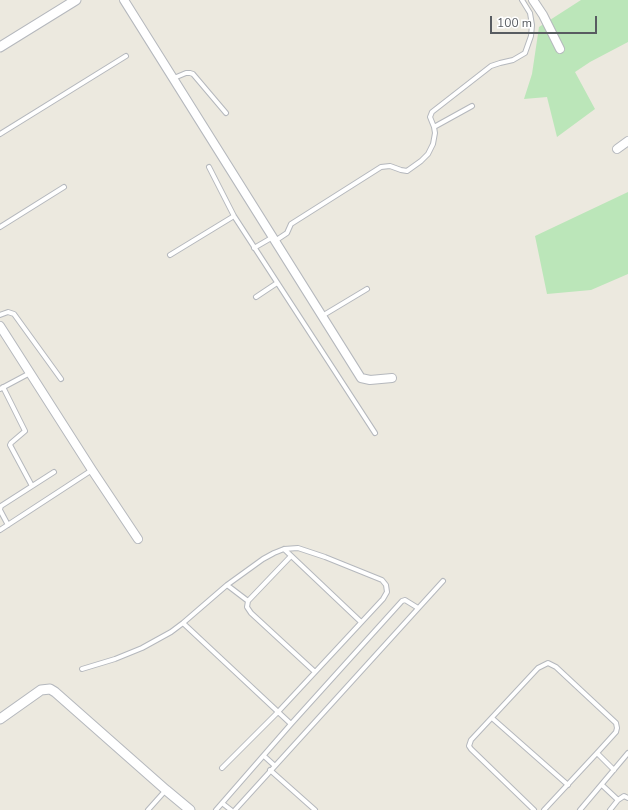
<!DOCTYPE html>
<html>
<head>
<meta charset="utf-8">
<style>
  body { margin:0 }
  #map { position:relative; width:628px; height:810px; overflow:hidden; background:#ece9df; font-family:"Nunito Sans",sans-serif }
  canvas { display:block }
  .scale { position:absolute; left:490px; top:16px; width:107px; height:18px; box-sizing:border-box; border:2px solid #585c61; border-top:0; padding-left:5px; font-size:12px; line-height:14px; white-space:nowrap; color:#585c61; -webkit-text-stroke:3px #fff; paint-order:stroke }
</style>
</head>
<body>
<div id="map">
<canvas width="628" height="810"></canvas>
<div class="scale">100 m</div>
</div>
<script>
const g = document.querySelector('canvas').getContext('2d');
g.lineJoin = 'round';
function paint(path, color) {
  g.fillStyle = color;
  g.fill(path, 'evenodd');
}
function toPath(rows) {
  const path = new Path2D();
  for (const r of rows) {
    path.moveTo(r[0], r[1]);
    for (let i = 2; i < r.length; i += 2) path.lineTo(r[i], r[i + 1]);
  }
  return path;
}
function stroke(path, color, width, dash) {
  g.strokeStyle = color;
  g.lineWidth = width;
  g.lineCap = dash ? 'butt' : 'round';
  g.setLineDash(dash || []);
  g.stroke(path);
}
paint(toPath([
  [581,0,628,0,628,42,590,62,575,72,595,109,557,137,547,97,524,99,532,74,539,27],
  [628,192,628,274,591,290,547,294,535,236]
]), '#bbe6b9');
const service = toPath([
  [174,78,186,73,190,73,193,74,226,113],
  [434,127,472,106],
  [0,134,126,56],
  [209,167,234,216,375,433],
  [0,227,64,187],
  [275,241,287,233,291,224,381,167,390,166,401,170,407,171,421,161,428,154,433,144,435,133,434,127,430,117,432,112,491,66,500,63,513,60,525,53,531,36,532,25,530,13,522,0],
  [254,248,273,237],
  [170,255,234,216],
  [256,297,277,283],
  [0,315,8,312,14,314,61,379],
  [322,316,367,289],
  [3,387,25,431,11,443,10,445,32,486],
  [0,389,30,373],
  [0,509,1,506,54,472],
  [0,510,8,525],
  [0,530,92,470],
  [284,549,361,622],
  [291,556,248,601,247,607,251,613,315,672],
  [227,585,248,601],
  [183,623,291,724],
  [82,669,115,659,142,648,171,632,183,623,227,585,263,559,274,553,284,549,298,548,325,557,382,580,386,585,387,592,383,599,278,712,222,768],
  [492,718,568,785],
  [597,753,614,770],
  [264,756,275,766],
  [270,770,315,810],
  [602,785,618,800,610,810],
  [618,800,624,796,628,798],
  [222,803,231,810],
  [148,810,165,791],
  [216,810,291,724,402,601,405,600,418,608],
  [235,810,443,581],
  [534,810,471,749,469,746,471,740,538,668,548,663,556,667,616,723,617,728,616,732,597,753,544,810],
  [580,810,628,753]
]);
const minor = toPath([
  [124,0,361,378,370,380,392,378],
  [533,0,543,15,560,49],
  [617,149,628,141],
  [0,326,92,470,138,539]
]);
const tertiary = toPath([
  [0,47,76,0],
  [0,719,41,690,50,689,55,692,166,790,190,810]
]);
stroke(service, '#b5b8bd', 6);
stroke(minor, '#b5b8bd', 10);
stroke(tertiary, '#b5b8bd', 11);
stroke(service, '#fff', 4);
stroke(minor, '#fff', 8);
stroke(tertiary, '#fff', 9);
</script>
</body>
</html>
